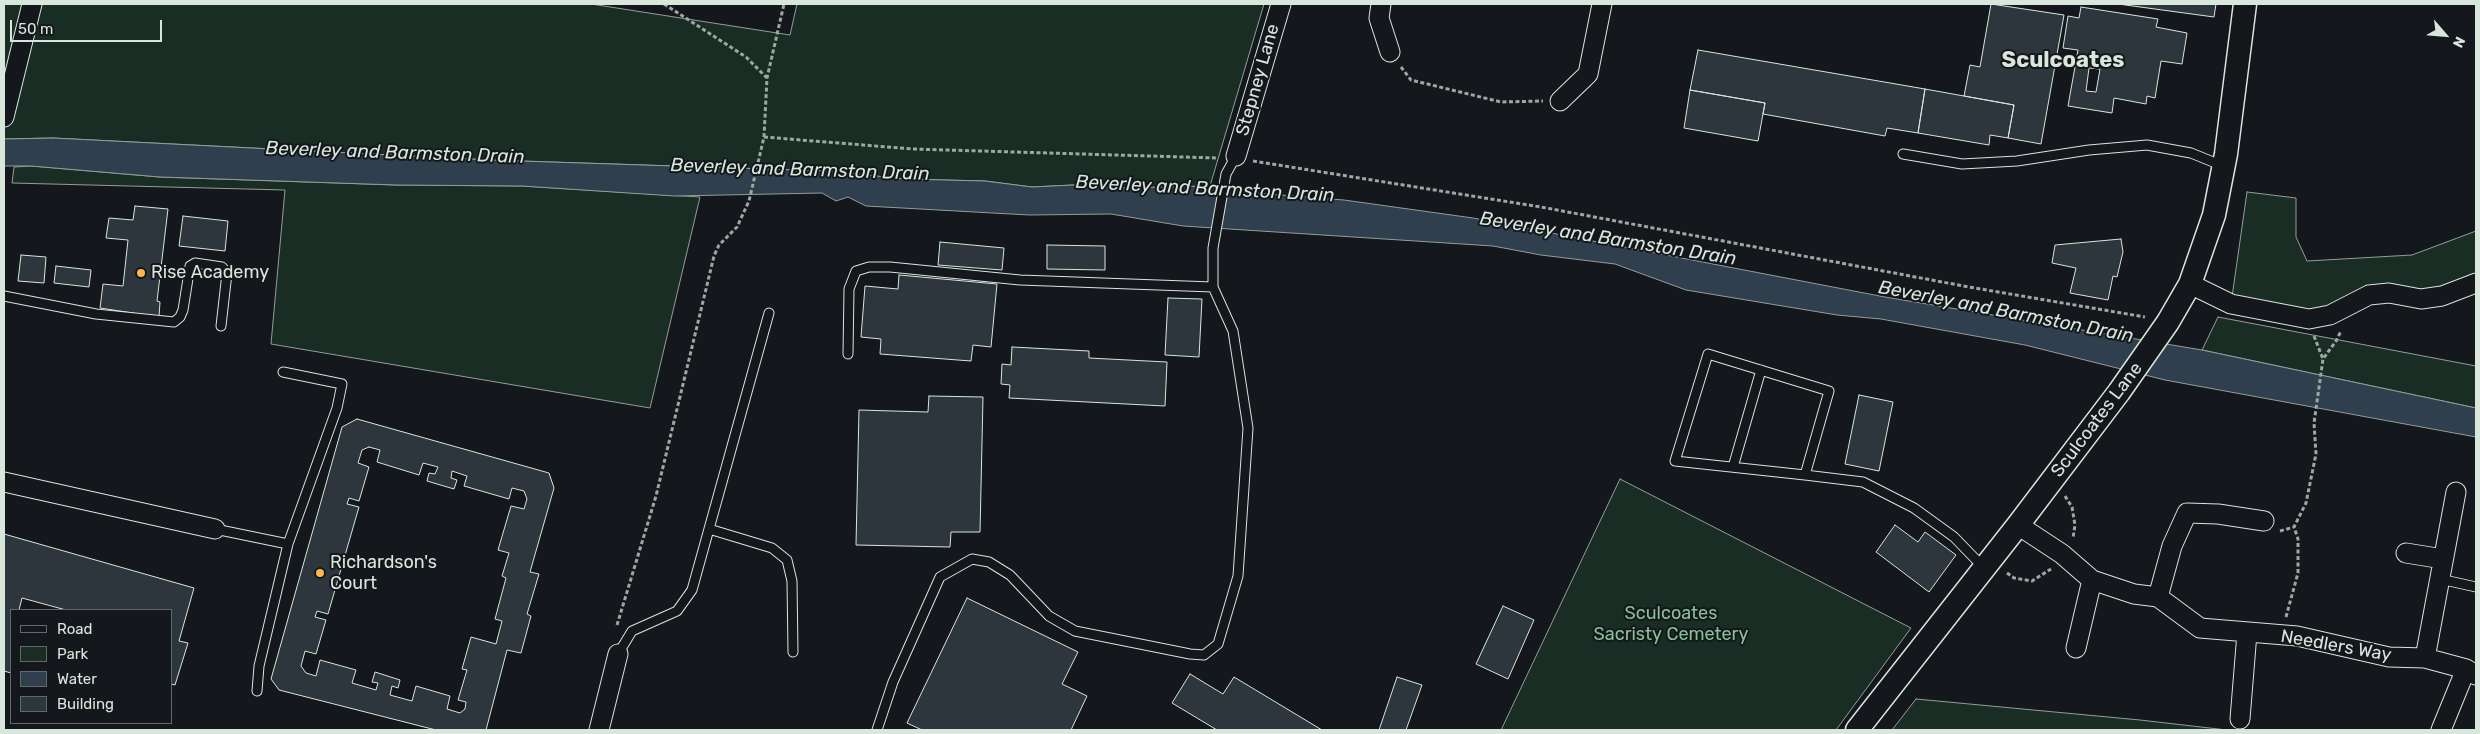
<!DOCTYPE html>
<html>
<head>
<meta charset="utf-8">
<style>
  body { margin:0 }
  #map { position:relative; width:2480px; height:734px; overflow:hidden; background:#14181c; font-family:Rubik,sans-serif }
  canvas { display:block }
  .frame { position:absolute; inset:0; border:5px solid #d8e6dc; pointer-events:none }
  .legend { position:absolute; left:10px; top:609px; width:162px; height:115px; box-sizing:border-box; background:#14181c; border:1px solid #626a69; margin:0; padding:6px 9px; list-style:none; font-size:15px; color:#d8e6dc }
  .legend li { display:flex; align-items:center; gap:10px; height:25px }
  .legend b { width:25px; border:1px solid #626a69 }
  .north { position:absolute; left:2420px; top:10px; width:50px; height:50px; -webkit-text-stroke:4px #14181c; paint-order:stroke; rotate:117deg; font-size:14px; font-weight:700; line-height:20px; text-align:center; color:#d8e6dc }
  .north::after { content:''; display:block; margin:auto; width:18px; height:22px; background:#d8e6dc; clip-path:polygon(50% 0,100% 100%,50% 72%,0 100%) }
  .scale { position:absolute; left:10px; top:20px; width:152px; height:22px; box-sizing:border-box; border:2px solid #d8e6dc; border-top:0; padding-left:6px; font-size:15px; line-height:18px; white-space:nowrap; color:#d8e6dc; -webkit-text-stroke:4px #14181c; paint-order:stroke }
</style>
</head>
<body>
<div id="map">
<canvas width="2480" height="734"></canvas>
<div class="frame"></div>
<ul class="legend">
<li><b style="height:6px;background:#14181c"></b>Road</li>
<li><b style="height:14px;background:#1a2d24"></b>Park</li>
<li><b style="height:14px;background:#2f3f4d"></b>Water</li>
<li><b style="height:14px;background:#2c363c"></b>Building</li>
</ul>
<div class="north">N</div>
<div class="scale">50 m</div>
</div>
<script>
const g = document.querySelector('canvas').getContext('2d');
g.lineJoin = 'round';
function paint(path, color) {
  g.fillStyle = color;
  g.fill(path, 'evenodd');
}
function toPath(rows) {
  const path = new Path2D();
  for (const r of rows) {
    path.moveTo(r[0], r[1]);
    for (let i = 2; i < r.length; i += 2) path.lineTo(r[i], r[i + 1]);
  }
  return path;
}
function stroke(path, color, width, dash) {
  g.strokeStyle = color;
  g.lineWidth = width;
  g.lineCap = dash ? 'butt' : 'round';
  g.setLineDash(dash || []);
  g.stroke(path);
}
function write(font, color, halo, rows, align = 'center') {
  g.font = font + ' Rubik,sans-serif';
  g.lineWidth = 4;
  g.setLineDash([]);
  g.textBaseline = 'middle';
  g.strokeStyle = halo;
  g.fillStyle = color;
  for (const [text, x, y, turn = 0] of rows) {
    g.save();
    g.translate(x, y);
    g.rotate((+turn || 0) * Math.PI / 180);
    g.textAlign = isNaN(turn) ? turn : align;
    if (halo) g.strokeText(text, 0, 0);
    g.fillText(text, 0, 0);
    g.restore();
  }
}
const green = toPath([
  [4,4,591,4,790,35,797,4,1264,4,1210,186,1123,188,1073,185,1032,187,985,181,905,179,827,171,490,160,53,138,4,139,4,4],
  [31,166,160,177,396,185,522,186,700,197,650,408,271,344,285,190,12,183,14,167,31,166],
  [2247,192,2296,198,2296,237,2307,261,2412,255,2476,231,2476,282,2337,311,2265,311,2231,304,2247,192],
  [2218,317,2476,366,2476,408,2202,350,2218,317],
  [1620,479,1911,628,1836,730,1501,730,1620,479],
  [1916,699,2140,720,2227,730,1892,730,1916,699]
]);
paint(green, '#1a2d24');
stroke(green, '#939e99', 1);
const water = toPath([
  [53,138,490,160,827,171,905,179,985,181,1032,187,1073,185,1123,188,1210,186,1257,193,1344,200,1473,218,1885,297,2202,350,2476,408,2476,437,2165,380,2025,345,1881,319,1837,315,1686,290,1615,264,1541,255,1493,246,1183,226,1111,214,1029,215,866,206,848,197,836,201,822,193,674,196,522,186,396,185,160,177,31,166,4,166,4,139,53,138]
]);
paint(water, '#2f3f4d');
stroke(water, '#939e99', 1);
const building = toPath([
  [1991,4,2064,15,2041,144,2008,138,2014,105,1964,96,1970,65,1980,67,1991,4],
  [2118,4,2216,4,2214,17,2118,4],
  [2081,7,2158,19,2156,27,2187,33,2182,64,2161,61,2155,98,2147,96,2146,104,2114,98,2112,113,2068,106,2078,50,2063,48,2068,16,2079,18,2081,7],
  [2089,68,2100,69,2096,92,2086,91,2089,68],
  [1698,50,1925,89,1918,133,1887,128,1885,136,1763,114,1765,103,1690,90,1698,50],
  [1925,89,2014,105,2008,138,1990,135,1989,145,1918,133,1925,89],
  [1690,90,1765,103,1758,141,1684,128,1690,90],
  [135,206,168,209,157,301,160,302,159,317,100,308,103,284,123,286,128,240,106,238,109,218,133,220,135,206],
  [183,216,228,221,225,251,179,246,183,216],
  [2121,239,2123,252,2117,277,2113,276,2108,300,2070,293,2076,268,2052,263,2055,245,2121,239],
  [940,242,1004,248,1002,270,938,265,940,242],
  [1047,245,1105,246,1105,270,1047,269,1047,245],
  [21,255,46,257,44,283,18,281,21,255],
  [56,266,91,270,89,287,54,283,56,266],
  [899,275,997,284,991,347,973,345,971,361,880,354,881,339,861,337,865,286,898,289,899,275],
  [1168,298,1202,299,1199,357,1165,355,1168,298],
  [1012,347,1089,351,1089,358,1167,362,1165,406,1009,398,1010,385,1001,384,1002,364,1011,365,1012,347],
  [1859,395,1893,402,1879,471,1845,464,1859,395],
  [929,396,983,397,980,532,951,532,950,547,856,545,859,410,928,412,929,396],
  [357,419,549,473,554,488,530,572,539,574,527,614,531,616,521,653,507,650,486,730,436,730,279,690,271,679,342,427,357,419],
  [369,447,380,450,377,462,419,475,423,463,438,467,435,474,429,473,427,481,454,489,457,480,451,478,452,471,467,476,464,486,509,499,512,488,524,491,527,499,524,509,511,506,498,550,509,553,502,576,506,578,495,619,502,621,496,644,471,637,462,669,467,670,458,700,466,702,465,709,460,713,447,709,450,696,416,686,412,701,390,695,392,686,398,688,400,680,375,672,372,682,378,683,376,690,352,683,356,670,320,660,316,676,306,673,301,666,305,651,316,654,326,620,315,617,317,611,328,614,359,507,347,504,349,498,359,501,369,467,358,463,362,450,369,447],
  [1895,525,1918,542,1925,532,1956,555,1929,592,1876,552,1895,525],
  [4,534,194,588,179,641,188,643,175,685,171,684,171,610,66,610,22,598,19,610,11,610,11,673,4,671,4,534],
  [967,598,1078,652,1062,684,1087,696,1071,730,922,730,907,723,967,598],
  [1503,606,1534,620,1508,679,1476,664,1503,606],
  [1190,674,1223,694,1234,677,1322,730,1217,730,1172,703,1190,674],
  [1397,677,1422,685,1406,730,1379,730,1397,677]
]);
paint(building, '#2c363c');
stroke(building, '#d8e6dc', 1);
const service = toPath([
  [1903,154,1962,164,2017,161,2089,150,2147,145,2191,153,2223,166],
  [4,296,96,314,174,322,180,317,183,310,190,266,195,263,222,267,227,273,221,326],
  [848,354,849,289,856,271,869,267,890,267,1020,280,1213,287],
  [1733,467,1761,370],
  [1805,475,1675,461,1708,354,1829,391,1805,475,1863,482,1914,508,1954,537,1984,568],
  [215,529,288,544],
  [709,529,772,548,787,560,792,581,793,652],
  [2440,579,2476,587],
  [618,654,632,631,677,611,692,590,769,313],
  [257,691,259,666,288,544,337,408,342,384,283,372],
  [877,730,893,682,940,577,972,559,989,562,1010,575,1049,616,1075,631,1190,654,1204,655,1218,644,1238,576,1248,428,1233,331,1213,287,1213,248,1226,174,1236,156]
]);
const minor = toPath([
  [1381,4,1379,18,1390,52],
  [1560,101,1588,74,1602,4],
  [4,117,32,4],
  [1236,156,1281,4],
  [2190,284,2231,304,2309,319,2330,315,2369,295,2389,293,2421,299,2442,296,2476,283],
  [4,482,215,529],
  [2018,525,2062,554,2092,580,2134,594,2158,597,2172,546,2187,513,2218,514,2264,521],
  [2406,553,2443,559],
  [2158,597,2200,628,2297,636,2389,657,2425,658,2466,669,2476,675],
  [2076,648,2092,580],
  [2425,658,2456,492],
  [2240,719,2247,633],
  [599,730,618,654],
  [2441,730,2466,669]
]);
const tertiary = toPath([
  [1857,730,2018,525,2119,392,2168,322,2190,284,2214,215,2226,154,2245,4]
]);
stroke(service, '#d8e6dc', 11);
stroke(minor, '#d8e6dc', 21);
stroke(tertiary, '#d8e6dc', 25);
stroke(toPath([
  [664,4,746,57,767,78],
  [1401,67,1411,80,1501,102,1543,101],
  [764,137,913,149,1217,158],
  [1253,161,1541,207,1969,287,2145,317],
  [2314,336,2323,359],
  [2065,496,2072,507,2075,525,2073,538],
  [2280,531,2294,527],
  [2007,573,2014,578,2032,581,2051,569],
  [2286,617,2298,573,2298,539,2294,527,2306,503,2316,454,2314,423,2323,359,2336,341,2341,331],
  [617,625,656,496,714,256,719,245,737,227,749,201,764,137,767,78,784,4]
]), '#9da8a2', 3, [4, 2.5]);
stroke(service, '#14181c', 9);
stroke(minor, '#14181c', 19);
stroke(tertiary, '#14181c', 22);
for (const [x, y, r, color] of [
  [141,273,5,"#ffb74d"],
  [320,573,5,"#ffb74d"]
]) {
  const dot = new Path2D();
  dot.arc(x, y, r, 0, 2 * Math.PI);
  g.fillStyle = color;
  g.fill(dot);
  stroke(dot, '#14181c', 2);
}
write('18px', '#d8e6dc', '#14181c', [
  ["Stepney Lane",1258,80,-74],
  ["Sculcoates Lane",2097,420,-53],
  ["Needlers Way",2336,646,10]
]);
write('18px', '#d8e6dc', '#14181c', [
  ["Rise Academy",151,273],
  ["Richardson's",330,563],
  ["Court",330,584]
], 'left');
write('18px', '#8ac095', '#14181c', [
  ["Sculcoates",1671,614],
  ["Sacristy Cemetery",1671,635]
]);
write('italic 19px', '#d8e6dc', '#14181c', [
  ["Beverley and Barmston Drain",395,153,2],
  ["Beverley and Barmston Drain",800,170,2],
  ["Beverley and Barmston Drain",1205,189,3],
  ["Beverley and Barmston Drain",1608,239,9],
  ["Beverley and Barmston Drain",2006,312,11]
]);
write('bold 22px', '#d8e6dc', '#14181c', [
  ["Sculcoates",2063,61]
]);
</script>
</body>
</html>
